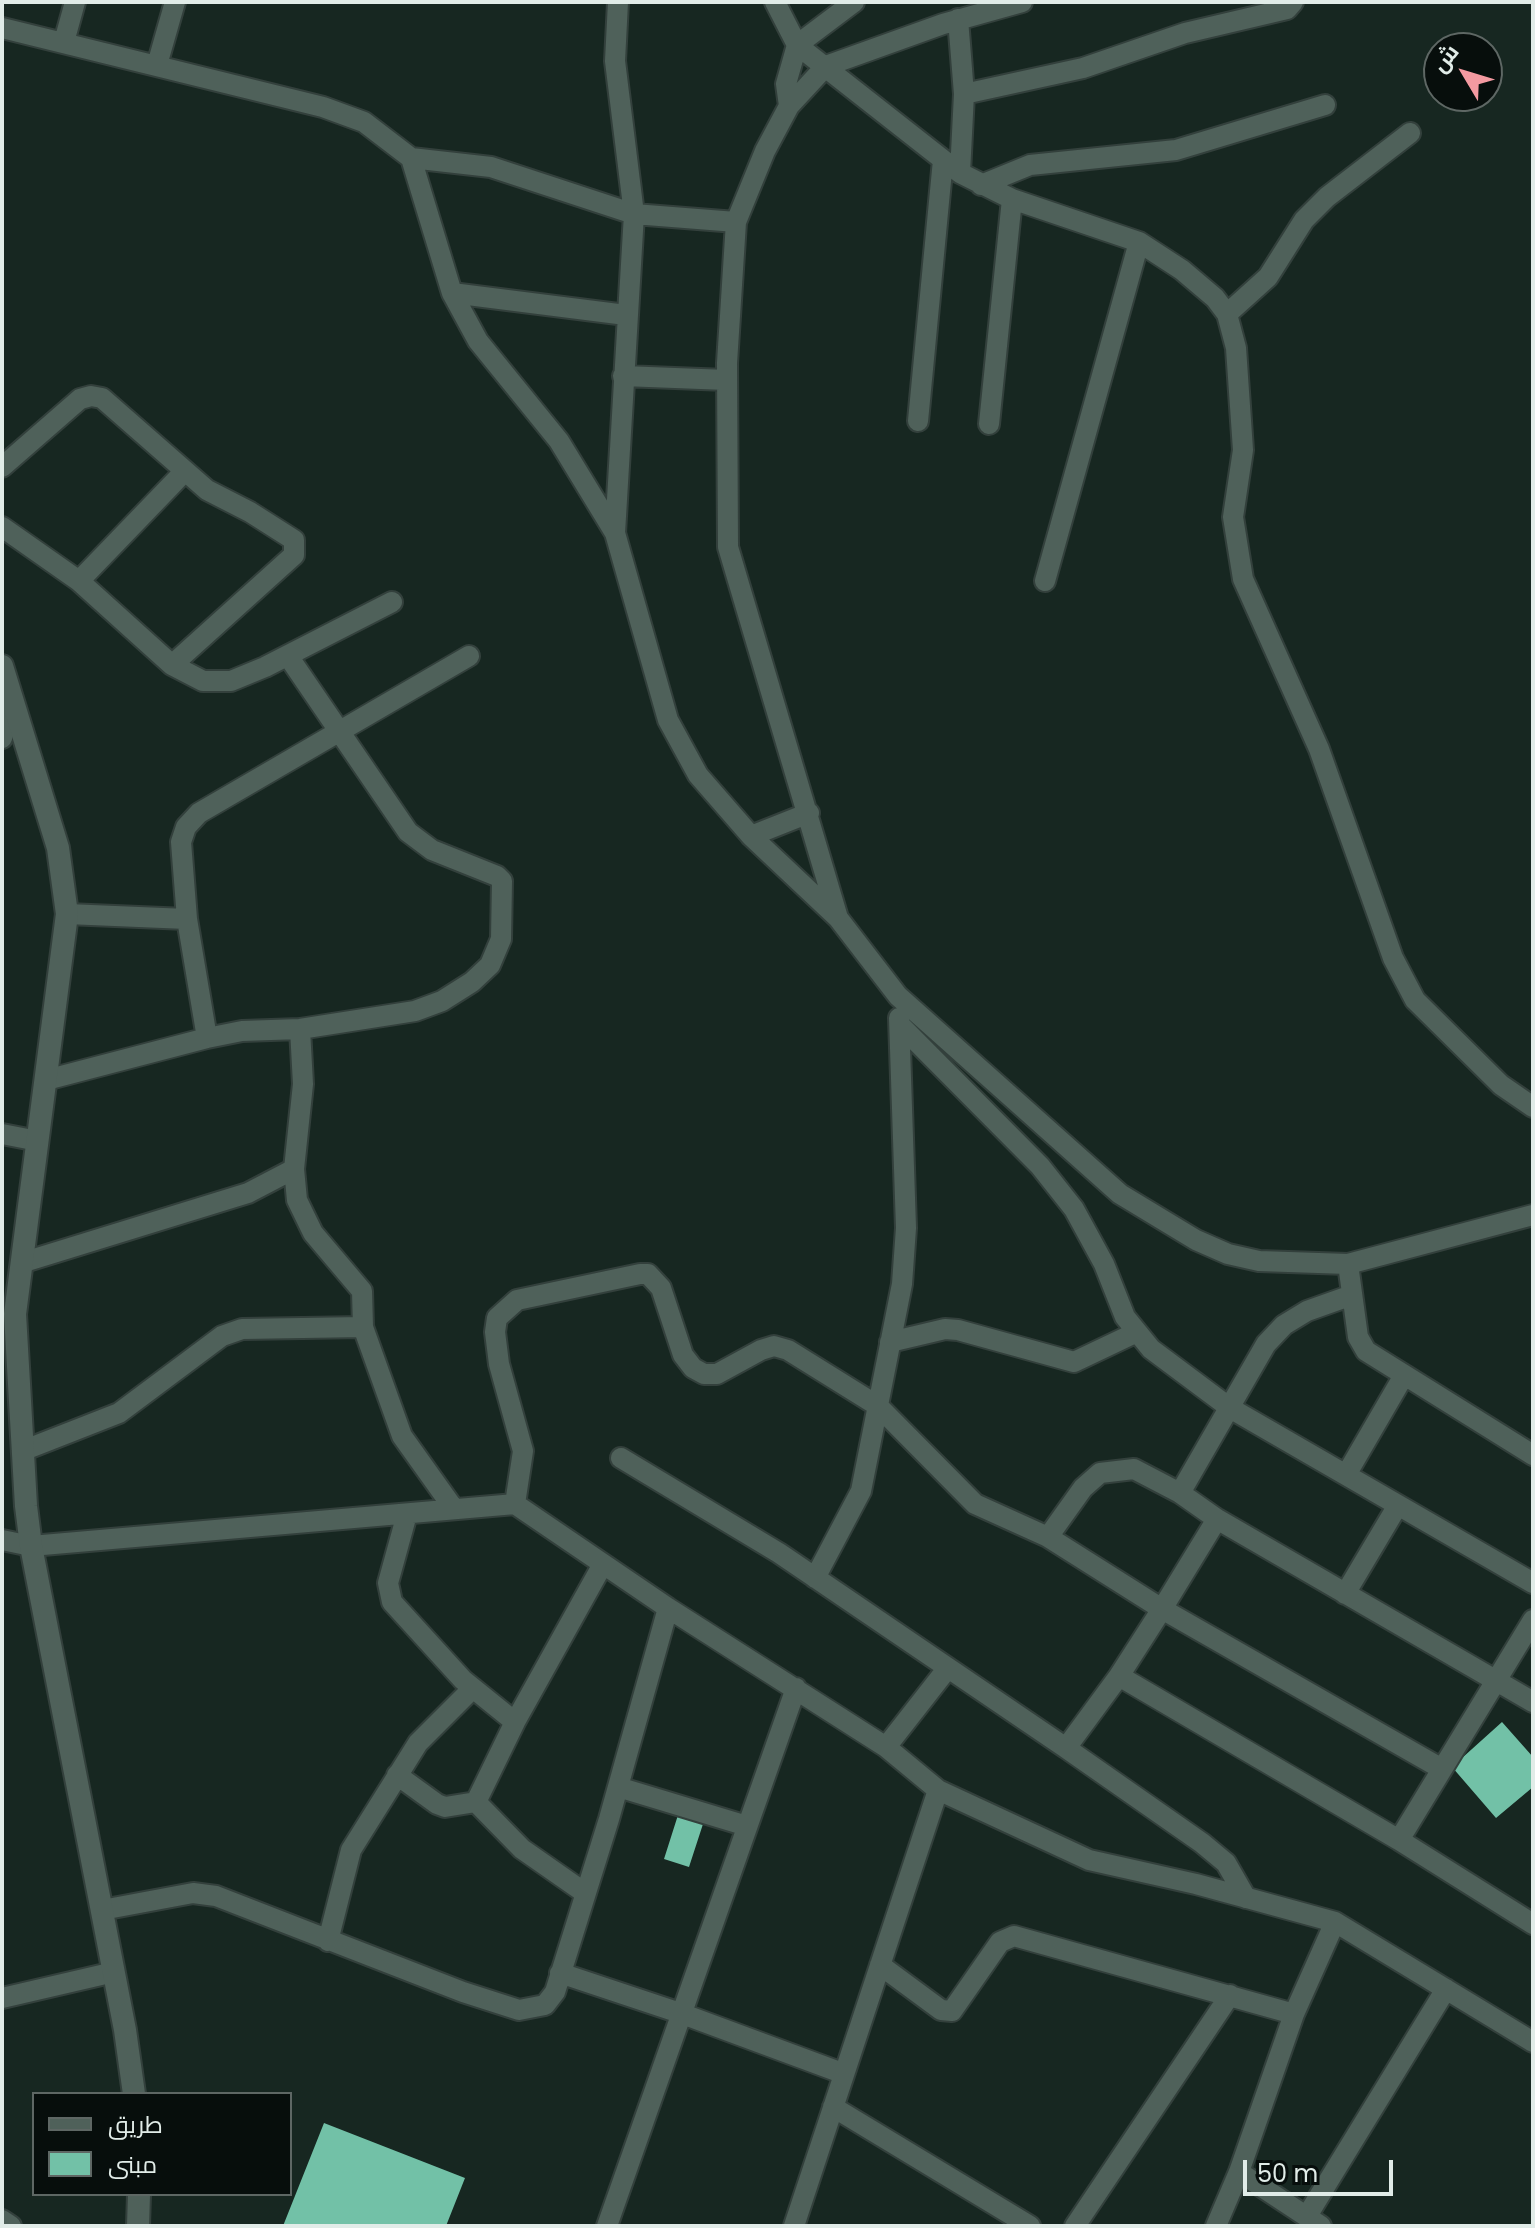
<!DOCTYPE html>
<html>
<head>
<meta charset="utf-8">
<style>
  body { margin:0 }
  #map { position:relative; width:1535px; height:2228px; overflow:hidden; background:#172721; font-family:Poppins,Cairo,sans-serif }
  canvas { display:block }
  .frame { position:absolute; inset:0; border:4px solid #e1ece8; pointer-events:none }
  .legend { position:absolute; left:32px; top:2092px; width:260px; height:104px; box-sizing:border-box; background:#070e0c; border:2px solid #5e6764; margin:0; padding:10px 14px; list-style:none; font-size:24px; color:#e1ece8 }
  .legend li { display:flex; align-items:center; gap:16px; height:40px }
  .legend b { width:40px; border:2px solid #5e6764 }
  .north { position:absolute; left:1423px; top:32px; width:80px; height:80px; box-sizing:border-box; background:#070e0c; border:2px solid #5e6764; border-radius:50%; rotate:308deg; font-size:22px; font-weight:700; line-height:32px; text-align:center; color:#e1ece8 }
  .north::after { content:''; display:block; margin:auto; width:28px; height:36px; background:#f49aa1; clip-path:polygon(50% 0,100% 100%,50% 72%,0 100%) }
  .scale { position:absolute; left:1243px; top:2160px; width:150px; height:36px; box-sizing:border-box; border:4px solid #e1ece8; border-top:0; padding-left:10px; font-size:24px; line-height:28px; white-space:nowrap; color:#e1ece8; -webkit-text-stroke:6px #070e0c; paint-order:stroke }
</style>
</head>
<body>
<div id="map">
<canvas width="1535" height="2228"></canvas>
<div class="frame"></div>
<ul class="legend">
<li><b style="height:10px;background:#4f615a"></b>طريق</li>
<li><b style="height:22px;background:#72c1a7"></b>مبنى</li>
</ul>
<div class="north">ش</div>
<div class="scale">50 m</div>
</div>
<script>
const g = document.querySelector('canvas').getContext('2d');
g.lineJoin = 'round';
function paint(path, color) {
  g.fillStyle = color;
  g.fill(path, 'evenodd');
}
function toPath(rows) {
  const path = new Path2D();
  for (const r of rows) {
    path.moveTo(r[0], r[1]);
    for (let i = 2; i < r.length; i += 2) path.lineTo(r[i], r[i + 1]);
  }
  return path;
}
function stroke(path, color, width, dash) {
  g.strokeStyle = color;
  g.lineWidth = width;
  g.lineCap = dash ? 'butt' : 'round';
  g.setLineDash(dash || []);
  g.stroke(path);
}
paint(toPath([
  [1502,1722,1533,1757,1533,1787,1496,1818,1452,1767],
  [678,1815,703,1824,689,1867,664,1859],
  [324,2123,465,2178,446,2226,283,2226]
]), '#72c1a7');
const minor = toPath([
  [775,2,797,45,960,173,1012,199,1139,242,1182,270,1215,298,1227,314,1236,348,1243,450,1233,517,1243,579,1319,749,1393,958,1415,1000,1501,1085,1533,1107],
  [1022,2,943,24,826,66,789,106,765,151,736,222,727,363,728,547,838,918,898,996,1120,1194,1196,1240,1228,1254,1259,1261,1348,1264,1533,1215],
  [958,19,964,94,960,173],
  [2,28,323,107,364,122,411,158,491,167,634,214,736,222],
  [64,42,75,2],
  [157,65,175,2],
  [964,94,1083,68,1185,33,1287,9,1293,2],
  [789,106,786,84,797,45,854,2],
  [411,158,452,293,626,315],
  [981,185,1030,165,1176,150,1325,105],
  [452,293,478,341,559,441,615,533,634,214,615,61,618,2],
  [1227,314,1268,277,1304,220,1327,197,1410,133],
  [623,376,727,380],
  [918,421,943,160],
  [989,424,1012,199],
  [2,467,80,399,91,396,102,398,207,490,250,512,294,540,294,555,172,665],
  [2,527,79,581,172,665,203,681,231,681,265,667,392,602],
  [615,533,668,720,698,775,751,836,838,918],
  [79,581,183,473],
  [1045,581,1139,242],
  [2,738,12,701],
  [751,836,809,813],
  [67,914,187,919,181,842,186,827,199,813,469,656],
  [187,919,207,1038,242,1031,300,1029,415,1011,442,1001,472,982,490,965,501,939,502,881,497,876,432,850,408,832,288,656],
  [900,1025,1040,1166,1074,1209,1104,1264,1125,1317,1151,1349,1230,1408,1533,1583],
  [300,1029,303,1084,294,1169,297,1200,313,1233,362,1291,363,1327],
  [46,1080,207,1038],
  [2,1134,38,1141],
  [21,1263,248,1193,294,1169],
  [1348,1264,1358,1337,1366,1351,1533,1455],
  [890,1342,945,1329,958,1330,1074,1362,1135,1333],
  [22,1451,119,1413,222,1336,242,1329,363,1327,402,1436,454,1509],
  [621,1458,779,1553,1066,1748,1119,1676,1162,1609,1217,1519,1180,1493,1134,1469,1100,1473,1083,1488,1048,1537,1162,1609,1442,1769],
  [1346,1475,1403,1377],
  [1180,1493,1266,1344,1284,1325,1307,1311,1352,1295],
  [515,1504,523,1451,499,1364,495,1332,497,1318,517,1300,640,1274,648,1274,661,1288,683,1355,693,1368,704,1374,717,1374,761,1350,774,1346,788,1350,878,1406,975,1504,1048,1537],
  [407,1514,388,1583,392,1602,463,1680,515,1722],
  [1217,1519,1533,1702],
  [2,1540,31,1546,515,1504,668,1608,886,1747,938,1790,1089,1860,1196,1884,1335,1922,1533,2042],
  [815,1578,861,1491,902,1284,906,1228,899,1018],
  [1345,1594,1398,1505],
  [1119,1676,1399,1840,1533,1924],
  [886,1747,947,1669],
  [1066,1748,1202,1843,1226,1863,1246,1898],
  [397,1775,437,1804,445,1807,476,1802],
  [618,1787,747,1826],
  [1399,1840,1533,1620],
  [585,1893,522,1849,476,1802,515,1722,603,1564],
  [102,1910,193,1893,216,1896,463,1992,519,2010,545,2005,555,1992,609,1819,668,1608],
  [328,1941,351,1850,418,1743,473,1688],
  [880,1965,941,2010,952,2011,1000,1942,1014,1936,1294,2014],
  [560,1973,680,2013,842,2073],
  [2,1998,114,1972],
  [833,2107,1030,2226],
  [1239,2172,1321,2226],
  [1307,2216,1446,1989],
  [2,2220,11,2226],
  [607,2226,796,1688],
  [794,2226,938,1790],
  [1075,2226,1230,1995],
  [1216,2226,1239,2172,1294,2014,1335,1922]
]);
const tertiary = toPath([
  [2,666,58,848,67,914,15,1314,26,1506,31,1546,125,2030,134,2094],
  [138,2226,139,2194]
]);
stroke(minor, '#33403c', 24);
stroke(tertiary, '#33403c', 26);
stroke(minor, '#4f615a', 20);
stroke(tertiary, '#4f615a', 22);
</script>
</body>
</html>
